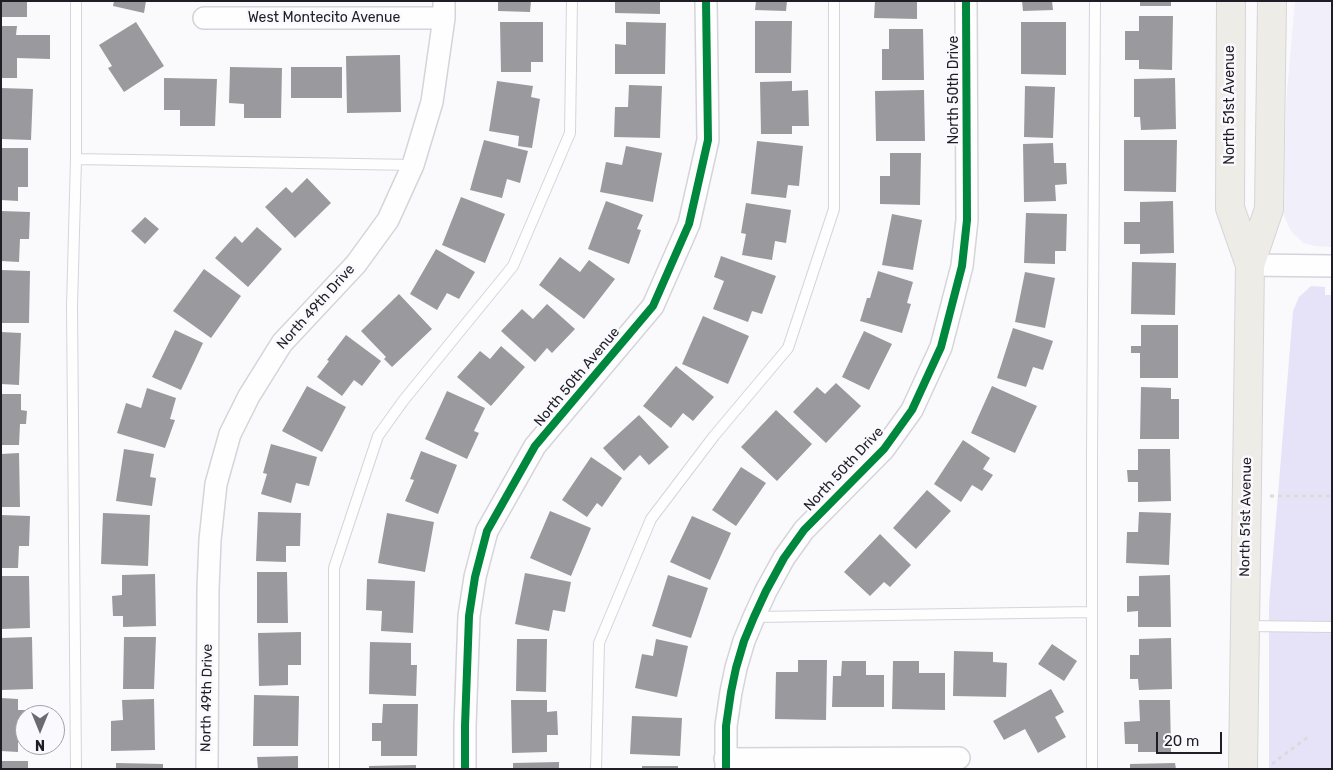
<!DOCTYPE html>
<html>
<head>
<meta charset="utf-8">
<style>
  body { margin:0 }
  #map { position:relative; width:1333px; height:770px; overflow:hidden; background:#fafafd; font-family:Rubik,sans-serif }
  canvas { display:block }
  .frame { position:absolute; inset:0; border:2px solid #1f1e26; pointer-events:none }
  .north { position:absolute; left:15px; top:705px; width:50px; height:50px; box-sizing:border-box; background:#f9f9fe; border:1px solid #a2a1a8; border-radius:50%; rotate:180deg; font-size:14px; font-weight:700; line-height:20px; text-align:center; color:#1f1e26 }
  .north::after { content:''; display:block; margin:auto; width:18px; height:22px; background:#6c6b71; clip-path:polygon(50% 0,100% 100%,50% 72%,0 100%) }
  .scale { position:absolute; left:1156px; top:732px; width:66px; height:22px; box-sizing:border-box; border:2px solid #1f1e26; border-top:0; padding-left:6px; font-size:15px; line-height:18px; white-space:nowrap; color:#1f1e26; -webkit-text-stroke:4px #f9f9fe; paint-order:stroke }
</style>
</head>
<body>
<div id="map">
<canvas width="1333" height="770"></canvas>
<div class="frame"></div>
<div class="north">N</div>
<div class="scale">20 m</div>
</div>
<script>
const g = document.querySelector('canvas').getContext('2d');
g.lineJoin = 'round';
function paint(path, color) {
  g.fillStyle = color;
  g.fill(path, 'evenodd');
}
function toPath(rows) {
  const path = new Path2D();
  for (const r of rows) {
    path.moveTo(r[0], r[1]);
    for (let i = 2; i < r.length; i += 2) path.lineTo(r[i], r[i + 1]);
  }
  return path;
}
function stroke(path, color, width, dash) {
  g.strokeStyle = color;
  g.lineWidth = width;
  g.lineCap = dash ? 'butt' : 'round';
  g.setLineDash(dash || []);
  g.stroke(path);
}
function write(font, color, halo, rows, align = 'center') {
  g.font = font + ' Rubik,sans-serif';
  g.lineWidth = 5;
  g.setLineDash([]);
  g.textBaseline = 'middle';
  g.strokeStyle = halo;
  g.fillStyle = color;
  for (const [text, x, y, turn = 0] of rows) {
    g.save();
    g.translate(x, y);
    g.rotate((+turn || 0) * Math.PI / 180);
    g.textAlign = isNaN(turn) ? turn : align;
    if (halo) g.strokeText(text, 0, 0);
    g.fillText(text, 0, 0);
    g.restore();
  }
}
paint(toPath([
  [1295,1,1332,1,1332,247,1315,246,1303,243,1291,231,1284,216,1286,102]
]), '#f0effa');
paint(toPath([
  [1311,286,1325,287,1325,295,1332,295,1332,769,1269,769,1269,604,1293,311,1299,297]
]), '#e6e3f9');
paint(toPath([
  [1,1,27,1,27,17,1,17],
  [114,1,146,1,144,13,113,6],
  [498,1,531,1,530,12,498,11],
  [615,1,660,1,660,14,615,13],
  [756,1,787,1,786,11,755,10],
  [875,1,917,1,917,19,874,18],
  [1022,1,1052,1,1053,10,1023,11],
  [1140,1,1171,1,1171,6,1140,6],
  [1139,16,1173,16,1172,70,1139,69,1139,60,1125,60,1125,31,1139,31],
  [755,21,792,21,791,73,755,73],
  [136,22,164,66,124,92,108,68,112,66,99,45],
  [500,22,543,22,543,62,531,62,531,72,501,72],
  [626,22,666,23,665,74,615,74,615,44,626,45],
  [1021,22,1066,22,1066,75,1021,74],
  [1,26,17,26,16,35,50,35,50,59,17,58,17,78,1,78],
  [889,29,923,29,924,80,882,80,882,49,889,49],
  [400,55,401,112,347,113,346,56],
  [230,67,282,68,281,118,244,118,244,104,229,103],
  [291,67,342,67,342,98,291,98],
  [164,78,217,79,215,126,180,126,180,110,164,110],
  [1175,78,1176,129,1141,130,1140,117,1134,117,1134,79],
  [497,81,533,86,531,97,540,99,532,148,518,146,519,136,489,131],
  [792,81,792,91,808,90,809,126,792,126,792,134,761,134,760,82],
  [629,85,662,86,660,138,614,137,615,107,628,107],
  [1025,86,1055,87,1053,138,1024,137],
  [1,88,33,89,31,140,1,139],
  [924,90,925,141,876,141,875,91],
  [484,140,528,151,520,183,507,179,502,198,470,190],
  [1124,140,1177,140,1176,192,1124,191],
  [757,141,803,146,799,186,788,185,786,198,751,194],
  [1053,143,1054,163,1066,163,1067,184,1055,185,1056,201,1024,202,1023,144],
  [626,146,662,153,653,202,600,192,606,162,622,165],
  [1,148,28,148,28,187,18,187,18,201,1,200],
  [890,153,921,153,920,205,880,204,880,176,890,176],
  [307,178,331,203,295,238,265,207,286,187,292,193],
  [461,197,505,214,485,263,442,245],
  [606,201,643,215,637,229,641,230,629,264,588,249],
  [1173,201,1174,253,1140,254,1140,244,1124,244,1124,222,1140,222,1140,202],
  [746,203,791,210,786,243,775,241,772,260,742,255,746,234,741,233],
  [1,211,30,212,29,239,20,239,19,262,1,261],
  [1026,213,1067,214,1066,251,1055,251,1055,264,1024,263],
  [892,214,922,220,913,270,882,265],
  [145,217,159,229,145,244,131,231],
  [257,227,282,249,248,287,215,258,235,236,242,243],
  [436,249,475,272,459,299,447,293,437,310,410,294],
  [721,256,776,276,762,314,752,311,748,322,713,309,724,281,714,277],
  [560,257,580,272,589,260,615,279,584,319,539,285],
  [1132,262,1176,263,1175,315,1131,314],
  [204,269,241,296,211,338,173,311],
  [1,270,30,271,29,323,1,323],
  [878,271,913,282,907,303,911,304,902,333,860,321,867,298,870,298],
  [1025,272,1055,278,1045,328,1015,322],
  [399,294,432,329,392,367,384,359,386,357,361,331],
  [547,304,575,329,552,353,547,348,535,362,501,331,522,309,533,319],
  [703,316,749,336,728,384,682,364],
  [1141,325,1178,325,1178,378,1140,378,1140,353,1131,353,1131,346,1141,346],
  [1013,328,1053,341,1043,370,1033,367,1026,387,997,378],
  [175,330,203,343,181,390,152,377],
  [864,331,892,344,869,390,842,377],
  [1,332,21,333,19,385,1,384],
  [346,335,381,361,362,386,354,380,342,396,317,377,329,361,327,360],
  [501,346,525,367,491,406,457,377,480,351,490,359],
  [676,366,714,397,693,421,683,413,671,428,643,406],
  [836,383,861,406,826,443,793,412,817,387,825,394],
  [307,386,346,407,322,452,282,431],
  [992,386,1037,406,1015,453,971,433],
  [1141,387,1171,388,1171,399,1179,399,1179,439,1140,439],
  [147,388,176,398,170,419,175,420,165,448,117,433,126,403,141,408],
  [447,391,485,408,474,431,479,433,467,459,425,439],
  [1,394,21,394,21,410,27,411,26,424,20,424,19,445,1,445],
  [776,410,812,444,777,481,741,447],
  [639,415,669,447,649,465,640,455,624,471,603,448],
  [963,440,990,458,983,469,993,475,982,491,972,485,961,502,934,484],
  [271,444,317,457,309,486,296,483,291,503,261,494,267,474,263,473],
  [124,449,154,454,150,477,156,478,152,506,116,501],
  [1138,449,1170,449,1171,501,1138,502,1138,482,1128,482,1127,470,1138,470],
  [421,451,457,465,438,514,405,501,414,480,410,479],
  [19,453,20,507,1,507,1,454],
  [591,457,622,478,602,507,597,503,587,517,562,500],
  [741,467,766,483,736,526,712,510],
  [927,490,951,511,916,549,893,528],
  [550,511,591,528,571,576,530,558],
  [258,512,301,513,300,546,286,546,286,562,256,561],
  [1139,512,1171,513,1169,565,1126,563,1127,532,1138,532],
  [103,513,150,515,148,566,101,564],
  [387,513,434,522,425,572,378,563],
  [1,515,30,516,29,546,19,546,18,568,1,568],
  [692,516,731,533,710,580,670,562],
  [880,534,911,565,890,587,884,582,870,596,844,572],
  [257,572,287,572,288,623,257,623],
  [525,573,571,582,565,612,553,610,549,631,515,624],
  [155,574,156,626,123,627,123,616,113,616,112,596,122,595,122,575],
  [668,575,708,588,691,638,652,626],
  [1170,575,1171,627,1138,627,1138,611,1127,612,1127,596,1139,596,1139,576],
  [1,576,29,576,30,628,1,629],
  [367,579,415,581,413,633,381,631,382,611,366,610],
  [301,632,301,665,288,665,288,685,259,686,258,633],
  [32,637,33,689,1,690,1,638],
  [124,637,156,637,154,689,123,689],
  [1171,638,1172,689,1139,690,1138,679,1130,679,1130,655,1139,655,1139,639],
  [517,639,547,639,546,692,516,691],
  [656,639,688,646,677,697,635,688,642,654,653,656],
  [370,642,411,643,411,665,417,665,416,696,369,694],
  [1052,644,1077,661,1064,681,1038,664],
  [954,651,993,652,993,662,1007,663,1006,697,953,696],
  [798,660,827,660,826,720,775,719,776,672,798,672],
  [842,661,866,661,866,675,884,675,884,707,832,707,833,676,841,676],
  [893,661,919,661,919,673,945,673,945,710,892,709],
  [1051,689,1064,712,1055,717,1066,737,1038,753,1025,729,1004,740,993,721],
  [254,695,299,696,298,746,253,746],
  [1,698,18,699,18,710,28,710,28,715,25,715,25,737,18,737,18,752,1,751],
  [154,699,155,750,111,751,111,721,123,720,122,700],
  [511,700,547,700,547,712,557,711,558,735,547,735,547,752,512,753],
  [1139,700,1170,700,1171,752,1138,752,1138,744,1125,744,1124,722,1140,721],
  [383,704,418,704,417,756,381,756,381,741,372,741,372,723,382,723],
  [632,716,682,718,680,756,630,754],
  [298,756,298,769,258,769,257,757],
  [1,761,28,761,28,769,1,769],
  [559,762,559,769,513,769,513,763],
  [116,763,163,764,163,769,116,769],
  [1175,763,1176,769,1130,769,1130,764],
  [416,765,416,769,369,769,369,766],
  [642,766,678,766,678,769,642,769]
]), '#9a999e');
const lane = toPath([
  [76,159,413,165],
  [754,617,1092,612],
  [1245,626,1332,627],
  [76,769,72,306,76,159,76,1],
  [334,769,334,568,378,436,403,401,513,266,570,133,572,1],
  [596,769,599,643,651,519,714,436,788,348,834,209,834,1],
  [1092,769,1092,457,1095,1]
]);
const street = toPath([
  [204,18,444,18],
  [1250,265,1332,266],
  [725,759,959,758],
  [207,769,208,589,210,540,216,484,230,434,249,396,282,343,356,264,388,220,413,165,432,102,444,18,444,1],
  [465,769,465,726,469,616,475,577,487,531,535,446,653,306,689,224,708,140,706,1],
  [726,769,726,726,731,692,736,668,744,641,754,617,766,591,784,558,804,530,884,449,912,410,941,347,962,266,967,220,966,1]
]);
const primary = toPath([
  [1231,1,1230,208,1250,265],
  [1243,769,1250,265,1269,209,1272,1]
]);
stroke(lane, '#d4d4da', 12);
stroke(street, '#d4d4da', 24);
stroke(primary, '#d5d5d7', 30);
stroke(toPath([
  [1270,496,1332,496],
  [1272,764,1309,736]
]), '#dbdbdc', 3, [4, 4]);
stroke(lane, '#fefeff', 10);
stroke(street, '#fefeff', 21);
stroke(primary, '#eeece7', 28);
stroke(toPath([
  [465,769,465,726,469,616,475,577,487,531,535,446,653,306,689,224,708,140,706,1],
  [726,769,726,726,731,692,736,668,744,641,754,617,766,591,784,558,804,530,884,449,912,410,941,347,962,266,967,220,966,1]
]), '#00873e', 8);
write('14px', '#1f1e26', '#f9f9fe', [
  ["West Montecito Avenue",324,18],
  ["North 50th Drive",954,90,-90],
  ["North 51st Avenue",1230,105,-90],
  ["North 49th Drive",316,307,-48],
  ["North 50th Avenue",577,377,-50],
  ["North 50th Drive",844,469,-47],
  ["North 51st Avenue",1246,517,-89],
  ["North 49th Drive",207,698,-89]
]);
</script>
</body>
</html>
